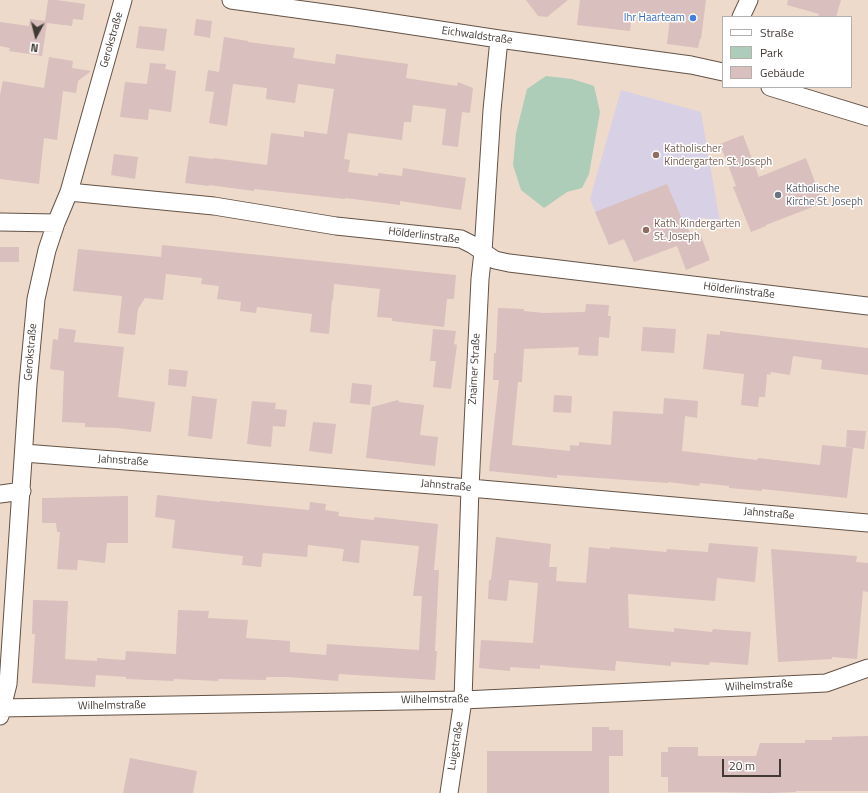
<!DOCTYPE html>
<html>
<head>
<meta charset="utf-8">
<style>
  body { margin:0 }
  #map { position:relative; width:868px; height:793px; overflow:hidden; background:#eedacb; font-family:"Titillium Web",sans-serif }
  canvas { display:block }
  .legend { position:absolute; left:722px; top:16px; width:130px; height:72px; box-sizing:border-box; background:#fff; border:1px solid #b3b0ae; margin:0; padding:5px 7px; list-style:none; font-size:12px; color:#413934 }
  .legend li { display:flex; align-items:center; gap:8px; height:20px }
  .legend b { width:20px; border:1px solid #b3b0ae }
  .north { position:absolute; left:16px; top:16px; width:40px; height:40px; -webkit-text-stroke:3px #fff; paint-order:stroke; rotate:187deg; font-size:11px; font-weight:700; line-height:16px; text-align:center; color:#413934 }
  .north::after { content:''; display:block; margin:auto; width:14px; height:18px; background:#413934; clip-path:polygon(50% 0,100% 100%,50% 72%,0 100%) }
  .scale { position:absolute; left:722px; top:759px; width:59px; height:18px; box-sizing:border-box; border:2px solid #413934; border-top:0; padding-left:5px; font-size:12px; line-height:14px; white-space:nowrap; color:#413934; -webkit-text-stroke:3px #fff; paint-order:stroke }
</style>
</head>
<body>
<div id="map">
<canvas width="868" height="793"></canvas>
<ul class="legend">
<li><b style="height:5px;background:#fff"></b>Straße</li>
<li><b style="height:11px;background:#adcdb8"></b>Park</li>
<li><b style="height:11px;background:#d9bfbd"></b>Gebäude</li>
</ul>
<div class="north">N</div>
<div class="scale">20 m</div>
</div>
<script>
const g = document.querySelector('canvas').getContext('2d');
g.lineJoin = 'round';
function paint(path, color) {
  g.fillStyle = color;
  g.fill(path, 'evenodd');
}
function toPath(rows) {
  const path = new Path2D();
  for (const r of rows) {
    path.moveTo(r[0], r[1]);
    for (let i = 2; i < r.length; i += 2) path.lineTo(r[i], r[i + 1]);
  }
  return path;
}
function stroke(path, color, width, dash) {
  g.strokeStyle = color;
  g.lineWidth = width;
  g.lineCap = dash ? 'butt' : 'round';
  g.setLineDash(dash || []);
  g.stroke(path);
}
function write(font, color, halo, rows, align = 'center') {
  g.font = font + ' "Titillium Web",sans-serif';
  g.lineWidth = 3;
  g.setLineDash([]);
  g.textBaseline = 'middle';
  g.strokeStyle = halo;
  g.fillStyle = color;
  for (const [text, x, y, turn = 0] of rows) {
    g.save();
    g.translate(x, y);
    g.rotate((+turn || 0) * Math.PI / 180);
    g.textAlign = isNaN(turn) ? turn : align;
    if (halo) g.strokeText(text, 0, 0);
    g.fillText(text, 0, 0);
    g.restore();
  }
}
paint(toPath([
  [621,90,701,112,720,222,704,218,686,223,692,239,634,262,624,239,609,245,590,199]
]), '#d8d0e5');
paint(toPath([
  [546,76,572,79,594,86,600,112,589,174,582,188,567,192,544,208,521,190,513,165,516,133,527,89]
]), '#adcdb8');
paint(toPath([
  [48,0,56,0,85,4,83,20,73,19,72,26,47,23,42,56,9,51,10,48,0,46,0,22,29,26,30,19,45,21],
  [526,0,568,0,547,17,538,16],
  [580,0,706,0,701,39,700,39,698,48,667,44,670,18,632,13,630,31,577,25],
  [788,0,841,0,836,17,818,17,819,14,787,5],
  [196,19,212,21,210,38,194,35],
  [139,26,167,29,164,51,136,48],
  [224,37,248,41,248,42,295,48,293,58,335,64,336,54,408,64,406,78,457,86,458,82,473,88,470,113,462,112,458,147,442,145,446,109,413,105,411,122,404,122,402,140,348,133,344,159,350,160,348,172,378,176,378,173,402,176,403,168,466,178,461,210,400,201,400,205,345,198,345,199,254,189,254,191,209,185,209,186,185,183,189,156,213,159,213,158,267,165,271,133,304,137,304,131,327,134,334,89,298,84,295,103,266,99,267,88,233,84,227,126,209,123,214,92,205,91,208,70,219,72],
  [49,57,73,61,72,68,91,71,78,81,76,93,63,91,57,140,44,138,39,184,0,179,0,95,3,81,44,88],
  [150,63,166,64,165,69,176,71,171,112,149,109,148,120,120,117,125,82,147,84],
  [743,135,759,177,806,158,823,203,766,225,766,226,751,232,733,187,736,186,720,144],
  [114,154,138,157,135,179,111,175],
  [667,184,684,224,686,223,692,239,701,236,710,260,686,270,677,246,634,262,624,239,609,245,595,212],
  [162,245,456,275,454,299,447,299,444,327,392,321,392,318,377,317,380,289,334,284,333,300,332,300,329,334,310,332,312,314,257,307,256,313,240,311,241,302,217,299,219,286,201,284,202,278,166,274,163,300,145,298,138,309,135,335,118,333,122,296,73,291,78,249,161,257],
  [0,247,19,247,19,262,0,262],
  [586,304,609,305,608,316,611,316,609,338,599,337,598,356,578,355,579,347,524,349,522,382,518,382,512,445,570,451,570,445,579,446,579,442,611,445,613,411,663,414,664,398,698,401,697,418,685,416,682,451,757,460,758,458,820,465,822,445,853,448,847,498,762,489,762,491,729,488,729,486,700,483,699,486,668,482,668,483,557,475,557,478,489,471,499,380,493,380,494,353,496,353,498,308,524,309,524,311,543,313,585,312],
  [643,327,676,329,674,353,641,351],
  [59,328,76,330,74,342,124,347,118,397,155,402,151,432,116,428,85,427,85,423,62,422,64,371,50,369,53,339,58,340],
  [433,329,456,331,454,344,457,345,451,389,433,387,436,361,430,361],
  [720,331,868,348,868,375,821,369,822,360,793,356,790,375,771,372,770,375,767,374,765,397,759,397,758,407,741,405,744,374,703,369,707,334,720,335],
  [169,369,188,371,186,387,168,385],
  [352,383,372,385,370,405,350,403],
  [554,395,572,396,571,413,553,412],
  [192,396,217,399,212,439,188,436],
  [398,400,399,402,424,405,420,435,438,437,435,466,366,458,372,407],
  [252,401,276,403,275,409,287,410,285,427,273,426,271,447,247,444],
  [313,422,336,424,332,454,309,451],
  [847,430,866,431,864,449,846,447],
  [157,495,220,502,220,501,309,510,310,502,326,504,325,510,339,512,338,516,374,520,374,517,438,524,434,570,439,570,435,651,437,651,435,680,339,674,338,681,289,677,266,677,266,680,218,679,218,681,174,679,174,681,126,679,126,677,96,675,97,658,125,660,126,651,176,654,178,610,209,611,208,618,248,620,246,638,290,641,290,652,326,655,327,644,419,650,422,596,413,596,419,546,361,540,359,563,342,561,344,549,308,545,307,557,263,553,261,567,242,565,243,556,172,548,175,520,155,517],
  [128,496,128,543,107,543,105,563,78,560,77,570,57,569,60,532,57,532,56,523,42,523,42,498],
  [496,537,551,544,549,567,557,567,556,581,586,583,589,547,610,549,610,547,666,552,667,549,708,552,709,543,758,547,755,582,717,578,715,601,628,594,629,628,674,632,674,628,712,632,713,629,751,632,748,665,710,662,709,665,671,662,671,666,616,661,615,671,540,665,540,669,510,667,510,671,479,668,481,640,533,643,538,583,509,580,507,601,488,599,489,580,491,580],
  [771,549,857,556,856,562,868,563,868,592,863,591,857,659,832,657,832,659,778,662],
  [33,600,68,601,65,659,97,661,95,687,32,683,35,634,32,634],
  [592,727,609,727,609,730,623,730,623,756,609,756,609,793,487,793,487,751,592,751],
  [868,736,868,791,796,791,796,792,769,793,716,792,668,792,668,777,661,777,661,752,668,752,668,747,698,747,698,756,756,756,760,743,805,743,805,740,832,740,832,737],
  [130,758,197,771,193,793,123,793]
]), '#d9bfbd');
const street = toPath([
  [231,0,354,17,499,39,691,65,723,72],
  [741,17,749,0],
  [770,87,868,117],
  [69,192,214,206,336,226,461,239,473,245,495,260,509,263,868,306],
  [0,222,56,223],
  [24,453,470,488,868,523],
  [0,494,22,491],
  [0,708,463,700,826,683,868,668],
  [0,716,8,684,28,384,36,299,47,250,56,223,69,192,123,0],
  [449,793,463,700,470,488,480,279,483,252,492,110,499,39]
]);
stroke(street, '#635346', 19);
stroke(street, '#fff', 17);
for (const [x, y, r, color] of [
  [693,18,4,"#3f7fe0"],
  [656,155,4,"#8d6e63"],
  [778,195,4,"#6b7280"],
  [646,230,4,"#8d6e63"]
]) {
  const dot = new Path2D();
  dot.arc(x, y, r, 0, 2 * Math.PI);
  g.fillStyle = color;
  g.fill(dot);
  stroke(dot, '#fff', 1.5);
}
write('11px', '#366cbe', '#fff', [
  ["Ihr Haarteam",685,18]
], 'right');
write('11px', '#413934', '#fff', [
  ["Eichwaldstraße",477,36,8],
  ["Gerokstraße",112,40,-74],
  ["Hölderlinstraße",424,236,7],
  ["Hölderlinstraße",739,291,7],
  ["Gerokstraße",31,352,-85],
  ["Znaimer Straße",475,369,-87],
  ["Jahnstraße",123,461,4],
  ["Jahnstraße",446,486,5],
  ["Jahnstraße",769,514,5],
  ["Wilhelmstraße",759,686,-3],
  ["Wilhelmstraße",435,700,-1],
  ["Wilhelmstraße",112,706,-1],
  ["Luigstraße",456,746,-81]
]);
write('11px', '#785e54', '#fff', [
  ["Katholischer",664,149],
  ["Kindergarten St. Joseph",664,162],
  ["Kath. Kindergarten",654,224],
  ["St. Joseph",654,237]
], 'left');
write('11px', '#5b616d', '#fff', [
  ["Katholische",786,189],
  ["Kirche St. Joseph",786,202]
], 'left');
</script>
</body>
</html>
